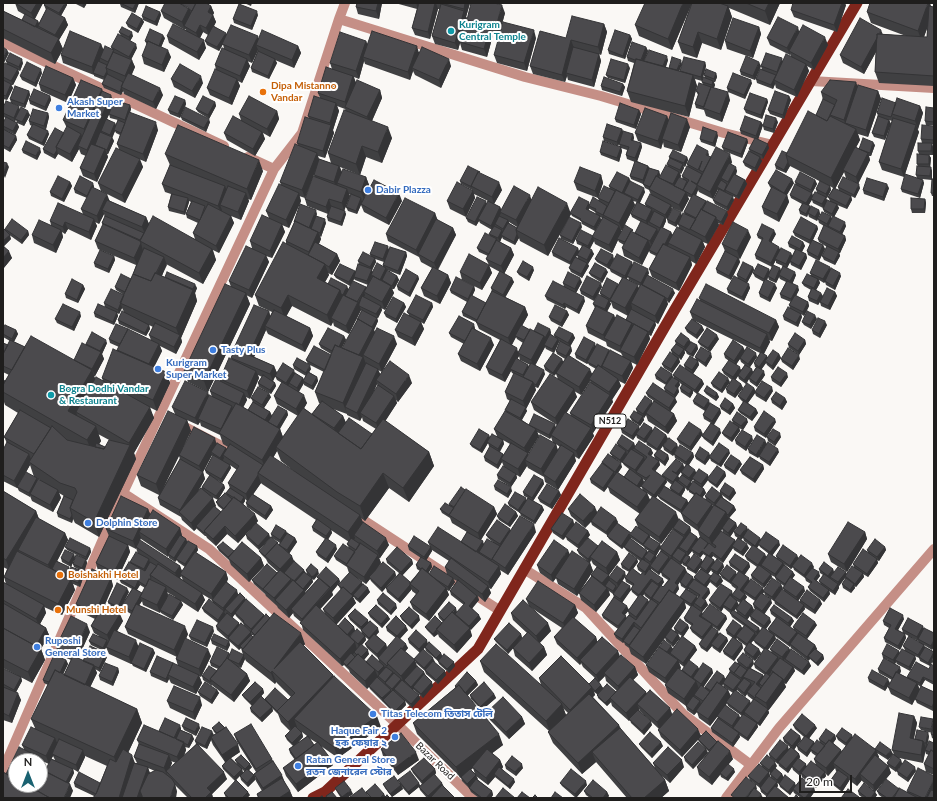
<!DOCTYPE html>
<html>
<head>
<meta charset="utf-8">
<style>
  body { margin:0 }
  #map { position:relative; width:937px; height:801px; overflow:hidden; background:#faf8f5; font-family:Lato,sans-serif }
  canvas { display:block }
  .frame { position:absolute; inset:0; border:4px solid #1f1e1d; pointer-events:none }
  .north { position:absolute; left:8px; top:753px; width:40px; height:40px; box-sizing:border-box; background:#fff; border:1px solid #a5a5a5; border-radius:50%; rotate:0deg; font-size:11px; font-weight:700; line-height:16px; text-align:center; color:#1f1e1d }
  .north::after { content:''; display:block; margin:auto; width:14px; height:18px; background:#1a6271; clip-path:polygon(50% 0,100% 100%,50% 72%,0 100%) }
  .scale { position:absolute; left:799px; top:775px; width:53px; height:18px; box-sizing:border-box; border:2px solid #1f1e1d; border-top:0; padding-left:5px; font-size:12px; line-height:14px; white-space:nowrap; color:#1f1e1d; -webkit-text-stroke:3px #fff; paint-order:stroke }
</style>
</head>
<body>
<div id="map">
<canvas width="937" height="801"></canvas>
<div class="frame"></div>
<div class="north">N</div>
<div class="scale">20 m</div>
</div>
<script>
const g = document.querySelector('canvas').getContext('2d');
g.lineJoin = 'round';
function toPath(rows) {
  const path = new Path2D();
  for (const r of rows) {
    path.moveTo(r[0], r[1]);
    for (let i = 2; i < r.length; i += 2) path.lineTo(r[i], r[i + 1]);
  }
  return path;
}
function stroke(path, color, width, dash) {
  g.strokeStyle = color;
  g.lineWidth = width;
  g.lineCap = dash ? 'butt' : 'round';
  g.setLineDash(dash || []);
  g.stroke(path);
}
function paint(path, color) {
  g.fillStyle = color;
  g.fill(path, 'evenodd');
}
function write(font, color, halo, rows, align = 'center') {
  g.font = font + ' Lato,"Noto Sans Bengali",sans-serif';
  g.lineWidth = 4;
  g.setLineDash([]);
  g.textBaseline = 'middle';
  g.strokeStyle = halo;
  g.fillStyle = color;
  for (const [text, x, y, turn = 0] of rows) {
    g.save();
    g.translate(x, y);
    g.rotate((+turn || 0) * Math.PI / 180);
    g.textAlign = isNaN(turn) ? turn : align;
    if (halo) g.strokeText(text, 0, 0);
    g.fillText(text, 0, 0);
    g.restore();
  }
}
stroke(toPath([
  [345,3,339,19,525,77,601,96,724,133,773,145],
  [3,42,224,146],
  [811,81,934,88],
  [274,169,302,133,339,19],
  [179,424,239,455],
  [123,493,209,549,397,724,473,798],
  [351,512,458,582],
  [524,569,586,608,683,714,751,765],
  [474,594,499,610],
  [3,770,123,493,274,169,248,157]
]), '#c58f86', 10);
stroke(toPath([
  [726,798,779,728,934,549]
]), '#c58f86', 10);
stroke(toPath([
  [313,798,325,792,478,649,674,311,857,3]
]), '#80261c', 11);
paint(toPath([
  [15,3,43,3,35,19,38,21,39,23,46,10,44,5,67,5,61,16,65,18,68,25,59,40,63,49,55,64,3,38,3,11,22,20,25,15,18,11],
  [74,3,87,3,84,8],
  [117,3,139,3,135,13,121,7,120,4],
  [244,3,252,3,251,6],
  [357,3,382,3,379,19,358,14,356,7],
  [395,3,470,3,466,17,467,18,466,21,467,21,467,20,505,13,499,35,492,33,493,35,487,57,462,50,460,43,458,50,435,44,432,36,440,9,438,9,430,39,415,35,412,28,417,9],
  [692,3,780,3,770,25,729,8,732,17,721,50,702,43,697,58,682,53,678,42],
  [692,3,672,50,639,36,635,25],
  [846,5,837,32,794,17,791,10],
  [211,6,214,13,213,15,216,22,214,26,226,35,258,39,298,46,301,53,294,68,275,60,277,63,269,79,252,72,251,68,258,51,258,50,252,63,247,61,250,66,242,83,238,81,240,86,232,105,210,95,207,88,216,70,215,65,224,49,223,44,219,51,207,45,205,41,208,35,203,32,200,38,206,48,199,60,169,43,167,36,186,30,185,29,185,30,164,18,161,11],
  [931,7,934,7,934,86,879,83,875,72,876,52,864,74,843,63,840,55,883,34,906,36,871,23,867,12],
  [928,26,927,37,924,37],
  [160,12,161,15,157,26,143,20,142,16],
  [258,15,252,30,234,23,233,19],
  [142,19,144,22,138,33,128,27,126,23],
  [604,24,607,32,601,55,599,54,601,61,594,87,568,80,567,76,565,82,533,74,530,66,566,38],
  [759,27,761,34,753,58,727,49,725,41],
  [119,32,133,36,130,41,121,36],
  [799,32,828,45,814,70,807,66,809,71,797,97,776,88,775,84,773,89,757,83,756,79,762,70,761,66,783,61,791,57,790,54,790,55,770,45,767,38],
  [630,35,632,39,625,59,609,54,608,50],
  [165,38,161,47,171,57,164,72,144,64,142,56,147,45,145,41],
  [536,38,527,71,497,63,494,55],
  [366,41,367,44,419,52,451,66,441,88,415,75,413,71,410,80,365,64,364,61,359,79,354,77,356,83,380,90,382,98,372,121,392,138,382,163,366,157,360,175,340,167,342,172,366,177,369,185,364,198,402,201,389,225,364,212,361,205,357,214,348,211,346,207,351,195,349,194,350,196,344,211,346,214,342,226,328,221,327,217,328,214,307,206,305,199,315,177,314,175,317,167,305,198,299,196,301,201,289,228,282,225,285,232,272,258,266,256,269,262,252,298,246,295,250,304,208,392,188,382,184,371,231,287,229,281,252,248,250,241,269,218,266,211,281,185,280,182,298,145,297,143,309,118,308,116,320,98,318,93,332,69,330,63],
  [337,106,345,109,346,112,328,153,331,163,319,159,318,156,325,158,334,133,333,130,339,111],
  [101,44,103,50,112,49,111,47,137,48,131,59,135,67,131,75,163,95,156,109,124,94,123,91,121,95,104,88,102,84,104,80,94,76,94,75,63,63,61,55],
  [646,47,648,51,644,61,668,60,666,67,669,68,682,64,679,71,680,71,705,62,706,66,702,81,695,79,697,86,689,117,631,102,627,91,634,63,628,61,627,57],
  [6,61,23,63,20,71,18,70,19,73,13,85,11,85,13,88,7,100,3,99,3,66,7,64],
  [761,66,755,80,741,75,740,71],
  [630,68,625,83,608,78,606,75],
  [42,73,36,87,22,80,20,76],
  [716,73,717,77,715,82,714,82,715,85,714,88,730,100,722,122,706,116,704,110,696,108,695,104,698,95,696,91,703,85,702,82,705,78,704,75],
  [73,78,76,85,68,103,41,91,39,84],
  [171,79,203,83,195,98,174,87],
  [752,83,745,99,728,92,727,88],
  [623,84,625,87,622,96,602,90,601,86],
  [858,86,878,91,881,99,868,137,858,134,860,140,856,147,859,149,875,145,871,156,869,156,870,160,858,184,846,178,844,172,835,189,839,191,838,187,860,188,855,198,851,196,852,200,847,209,837,205,839,208,834,217,846,226,842,234,845,236,846,240,840,253,839,253,840,256,835,265,824,260,822,256,827,247,819,242,818,239,824,226,819,223,818,219,831,216,832,219,833,217,824,212,823,208,813,203,812,200,808,206,810,206,810,208,819,210,820,214,817,221,809,217,808,214,807,217,800,214,799,210,802,204,791,198,790,195,796,185,795,182,815,180,817,184,812,193,813,196,826,197,827,201,830,201,828,197,833,188,830,186,831,190,827,198,817,193,816,189,829,186,790,166,786,173,776,169,775,165,787,153,816,115,823,100,821,92],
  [29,91,30,95,25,108,11,103,10,99],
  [102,91,113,102,130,105,131,109,130,113,158,130,146,162,139,159,143,167,125,203,101,191,98,183,119,149,117,144,120,135,116,133,115,131,112,137,114,141,108,154,107,154,108,157,97,182,83,176,80,168,86,156,81,154,79,149,72,162,58,154,55,159,44,153,43,149,64,133,67,128,63,120],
  [111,110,109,114,110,118,118,120,116,125,107,119],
  [50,96,51,100,46,111,30,104,29,100],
  [789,96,791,100,784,119,770,114,768,110],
  [767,99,768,102,762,119,746,113,744,109],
  [185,100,186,104,180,118,170,114,168,110],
  [215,102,216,106,209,119,198,112,196,109],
  [896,103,920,106,923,113,918,129,917,129,919,132,904,177,882,170,879,162,892,121,889,120,891,124,885,140,874,137,872,133,878,116,877,113],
  [3,108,20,110,30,115,24,126,17,123,16,120,15,122,10,119,17,123,19,127,15,135,7,131,16,136,17,140,10,152,3,148,3,123,6,118,3,117],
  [934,108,934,125,926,125,925,121],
  [639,110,641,114,636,129,616,122,615,119],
  [277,111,279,119,270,137,263,133,265,139,255,156,227,140,224,133,241,120,239,114],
  [48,113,49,117,46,129,49,134,44,146,29,139,27,135,32,126,30,125,29,121],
  [667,116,668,120,690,127,681,152,664,147,663,142,661,149,638,141,635,133],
  [181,117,210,122,206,132,182,120],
  [761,122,763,125,758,139,769,148,763,159,760,158,762,161,756,172,745,166,743,162,750,152,749,149,755,139,741,134,740,130],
  [778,122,774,133,764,130,763,126],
  [934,126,934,144,932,144,933,147,933,155,929,155,931,158,930,167,932,171,932,180,922,179,924,183,920,198,902,192,901,189,917,178,916,175,918,166,917,164,919,154,918,151,922,143,921,139],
  [622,129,623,132,633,134,634,138,633,141,641,143,642,147,637,161,648,166,649,168,659,171,660,175,659,178,668,166,667,164,670,158,669,157,687,157,688,160,685,167,683,166,684,168,681,174,680,173,681,176,680,178,683,180,682,176,688,167,687,164,709,155,708,156,711,157,732,162,731,164,737,171,736,175,745,180,747,184,739,199,730,195,734,200,728,211,715,204,713,200,718,190,718,189,713,199,699,192,698,190,696,196,706,201,706,202,728,215,723,225,718,223,719,225,708,244,703,242,705,247,696,264,691,261,692,265,679,291,652,277,649,269,656,256,650,253,649,251,642,265,624,256,622,248,624,245,619,242,618,240,612,253,595,244,594,241,590,249,594,254,588,264,589,266,582,278,571,272,569,268,571,265,553,256,552,252,578,248,579,252,576,257,578,258,577,255,582,246,577,244,576,240,593,236,602,218,600,217,601,220,595,231,582,224,581,221,572,216,571,214,548,256,520,241,519,238,515,245,503,239,502,237,500,242,511,248,514,255,504,274,514,282,505,297,525,307,528,315,522,326,530,330,534,331,550,329,551,333,550,334,555,337,554,335,573,334,575,338,570,346,571,347,572,351,569,356,592,374,596,369,589,365,588,363,587,364,576,358,575,354,596,346,623,357,621,353,607,346,606,342,588,333,586,326,595,308,593,304,601,296,600,293,618,285,622,278,611,272,609,268,633,265,649,273,648,275,675,293,669,303,667,301,668,304,658,324,655,322,656,325,651,336,649,335,650,339,637,365,631,362,633,368,625,384,619,381,621,386,612,399,613,402,593,433,592,432,594,436,579,459,574,456,576,461,558,490,545,482,544,477,528,468,527,466,520,477,504,467,502,462,498,469,485,461,484,457,490,447,489,446,488,443,482,453,472,447,470,444,490,437,497,436,494,429,506,411,505,410,510,401,507,399,505,392,514,374,512,373,511,371,505,382,489,374,486,367,500,340,479,329,476,322,463,316,462,312,467,302,451,293,450,290,474,286,475,290,472,296,486,303,492,291,491,288,500,272,489,266,492,273,482,290,462,280,460,272,489,265,486,259,488,256,479,252,477,248,490,236,489,234,492,230,480,223,479,221,476,226,468,222,466,218,487,203,488,201,474,194,475,198,466,217,450,209,447,201,472,191,472,190,461,184,460,181,502,190,494,204,500,207,501,210,531,200,570,213,590,204,599,201,598,198,610,189,609,186,629,178,630,181,645,192,640,203,646,206,645,204,651,195,649,190,645,188,643,184,631,179,630,176,635,162,627,159,626,155,627,150,621,148,622,151,619,162,601,155,600,152,620,147,619,144,618,146,604,141,603,137],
  [687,196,692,198,684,212,685,214,667,219,668,223,676,227,678,224,679,227,672,235,671,232,663,228,666,221,666,218,667,219,672,209,671,207,682,212,689,199],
  [633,201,637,202,631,214,632,217,641,222,635,233,621,231,621,230,622,230,635,205],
  [590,208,590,209,595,212,596,214,588,210],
  [509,222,517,227,517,228,509,223],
  [628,277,629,280,640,286,639,288,627,279],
  [610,302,611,302,613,308,628,316,626,320,615,319,614,315,607,312,611,304],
  [516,337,517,339,523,343,518,352,512,345],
  [559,341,560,342,556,351,557,354,565,359,563,362,544,366,545,370,554,376,556,374,558,379,531,402,534,410,557,425,556,427,529,425,522,420,527,411,526,409,536,390,535,387,538,388,545,374,535,366,545,347,546,349,554,353,559,342],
  [519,356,520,360,530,365,529,367,528,365,517,359],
  [590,381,591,383,570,413,571,416,566,413,577,397,574,391,581,395],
  [537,432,550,439,551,437,553,443,528,455,528,454,539,436],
  [503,440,510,444,504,455,500,452,504,444],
  [556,444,560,447,558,450],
  [718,136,715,147,701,142,700,139],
  [747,139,748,142,742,158,724,151,722,147],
  [22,150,41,152,37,160,23,153],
  [165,154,263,171,251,200,248,199,249,201,241,220,231,216,234,223,219,253,213,250,216,260,203,284,166,264,162,276,197,288,195,293,197,301,181,338,182,342,176,354,160,346,162,351,154,367,166,372,170,383,157,411,149,407,154,418,134,453,136,459,99,537,75,523,73,519,72,523,58,517,57,513,64,496,59,493,61,498,53,512,32,501,30,496,30,497,19,491,17,487,37,478,38,480,40,480,34,477,30,465,17,488,3,481,3,450,7,443,4,437,18,413,5,405,3,399,3,380,5,381,9,375,3,372,3,343,8,345,10,341,3,337,3,328,16,330,18,334,14,342,25,347,74,360,86,344,107,343,102,354,104,359,95,376,94,376,95,379,103,381,102,378,119,347,110,343,109,339,151,340,149,335,153,327,149,325,150,329,146,336,119,324,118,320,124,312,122,308,119,314,117,313,118,316,114,325,95,317,94,313,111,310,105,307,104,303,124,295,116,290,115,287,131,279,133,275,133,274,136,265,98,249,95,241,103,225,102,223,105,217,104,214,99,224,95,222,97,226,91,240,68,229,65,234,62,232,63,237,56,253,34,243,32,235,51,225,50,221,83,214,81,209,87,198,75,193,74,189,94,186,94,188,110,201,146,217,149,224,195,239,193,233,198,223,187,218,186,214,191,202,189,201,189,202,185,215,169,211,168,207,171,194,165,192,162,184,170,165],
  [98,434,111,441,105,447,99,444,101,441],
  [601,175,603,183,598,198,577,190,574,182],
  [934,179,934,196,932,196,931,193],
  [70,182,72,186,64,202,51,196,50,192],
  [768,183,794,183,787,195,789,202,779,222,764,214,762,207,771,188,770,187],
  [889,188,884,201,864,194,863,190],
  [925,199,926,203,925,213,912,213,911,209],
  [435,213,437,220,453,228,456,235,438,270,448,275,451,283,440,304,424,296,421,288,432,268,421,262,419,257,388,241,386,234],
  [317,214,316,216,326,223,321,237,320,236,321,239,319,244,337,254,340,261,332,275,328,273,329,275,325,282,328,284,349,290,366,287,366,288,368,285,355,280,354,279,350,286,336,278,334,275,355,271,355,272,359,264,358,261,371,257,370,254,389,249,406,252,407,256,400,275,387,270,387,271,397,276,399,280,394,289,392,289,394,293,385,310,381,308,382,310,378,318,377,318,378,321,374,330,375,332,397,344,382,372,378,370,380,374,412,383,398,402,396,400,397,403,385,421,429,452,434,466,409,502,389,488,365,521,361,518,363,522,389,545,380,558,379,558,381,563,376,570,395,572,396,576,382,592,371,581,370,579,366,584,357,578,370,592,360,603,355,599,354,597,353,597,356,603,336,625,338,626,354,627,355,631,349,637,365,636,366,640,362,645,369,654,364,660,366,662,379,661,378,658,367,648,365,644,369,640,362,634,361,630,350,620,348,616,368,620,368,622,379,632,376,635,386,644,387,648,396,638,387,631,386,627,408,630,400,639,408,648,405,652,415,660,417,666,433,686,423,698,414,690,414,689,413,690,419,695,420,699,412,708,405,701,406,705,396,715,370,689,369,687,367,689,350,673,349,670,344,665,342,666,303,630,301,622,294,616,293,613,289,618,278,608,277,606,266,596,265,594,254,584,252,580,278,572,268,563,266,559,261,554,259,551,278,544,279,545,280,543,272,538,271,534,286,531,287,533,295,538,297,542,289,553,294,561,307,574,306,570,311,564,314,580,312,579,313,582,305,592,305,593,318,579,317,577,339,579,340,582,332,592,333,595,320,609,325,614,323,609,341,590,338,585,349,573,347,567,336,560,334,556,349,548,347,544,349,542,331,530,332,533,328,540,337,549,328,563,318,556,316,552,325,539,313,531,312,527,316,520,262,484,261,483,253,494,271,506,273,510,266,520,247,507,246,503,247,501,245,499,245,501,243,504,258,521,238,543,227,534,216,546,207,538,206,536,205,536,197,529,197,528,194,531,182,520,181,517,160,505,158,498,159,495,141,486,137,475,175,414,172,407,209,396,212,397,210,391,220,382,220,379,232,360,231,358,235,350,234,348,269,311,270,316,272,312,259,306,255,295,286,244,286,241,294,223,294,222],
  [375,259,384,262,383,265,383,267,372,272,372,270,376,262],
  [292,306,331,326,333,322,334,326,349,334,361,310,362,310,343,348,341,348,346,340,344,336,319,344,321,348,331,354,331,355,306,360,308,364,324,372,315,392,319,403,320,403,312,414,313,415,304,408,307,403,299,392,304,383,304,385,313,390,318,381,317,377,309,372,311,369,293,365,294,369,306,376,304,380,303,378,295,373,276,375,277,373,274,366,254,357,266,330,268,334,305,352,313,336,310,328,286,316],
  [258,375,262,377,258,383,259,387,271,394,276,386,275,383,273,381,275,376,277,380,282,383,274,396,277,404,298,416,283,437,280,429,288,415,287,411,272,416,270,412,264,408,271,397,251,398,253,402,248,410,243,407,247,400,246,397,250,399,259,378],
  [377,384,378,386,372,396],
  [333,409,347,414,347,415,360,421,362,417,363,421,376,429,372,434,346,423,343,416],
  [187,420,198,425,200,422,201,426,220,435,223,444,228,447,227,449,226,448,217,444,182,449,191,431],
  [277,451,281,461,300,476,273,458],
  [212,455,213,456,205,470,206,473,210,476,202,487,202,489,198,491,205,479,203,472],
  [179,456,180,459,163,488],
  [230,465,237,470,228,483,230,488,226,493,227,494,216,502,218,506,223,510,221,512,215,507,216,506,210,496,218,500,225,488,224,485,212,477,222,483,231,468],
  [817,226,818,229,813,240,823,245,825,249,819,261,808,255,807,251,810,244,795,236,793,232],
  [582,227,573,244,561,239,560,235],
  [3,228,6,232,5,229,28,231,29,235,22,244,8,234,11,239,4,246,12,258,3,269],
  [776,234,771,243,780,249,792,256,795,250,789,247,788,243,803,242,805,246,802,252,806,254,807,258,801,270,791,265,790,262,787,268,796,275,792,284,799,290,796,296,808,302,809,306,804,316,801,314,802,317,798,327,784,320,783,316,790,308,789,305,791,302,781,298,780,294,786,282,780,279,779,277,776,283,769,280,768,277,767,280,777,288,770,302,760,297,759,293,764,282,755,277,753,273,769,269,770,272,781,270,783,266,776,263,776,260,772,267,756,259,755,255,762,240,758,238,757,235],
  [751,237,740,259,739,258,740,262,731,280,717,273,716,269,725,251,722,244],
  [114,256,115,260,109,273,95,267,94,263],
  [595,259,614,259,609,269,597,262],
  [753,267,754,270,747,283,750,288,744,301,728,293,727,289,738,279,737,275],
  [534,270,529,281,519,275,517,272],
  [831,270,841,276,835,290,826,285,825,282,824,283,819,280,820,283,816,290,822,296,835,292,837,296,830,310,821,306,820,302,818,305,809,301,808,297,811,290,804,286,802,283,811,275,810,273],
  [608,272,602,283,591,276,589,273],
  [418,276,419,279,410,297,398,290,397,286],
  [582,282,576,293,564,287,563,283],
  [83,285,85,289,78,303,66,298,65,294],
  [602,287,594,301,581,294,580,290],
  [545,296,585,301,579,314,566,307,565,309,547,300],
  [699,298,776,320,779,327,772,341,769,340,770,342,764,354,767,356,767,358,779,354,781,358,773,370,767,365,766,363,761,370,765,375,757,387,750,382,749,379,746,384,739,379,738,376,735,380,741,384,743,388,735,398,727,393,726,389,732,380,724,374,722,370,729,361,725,358,724,354,743,347,745,351,757,357,750,367,753,372,756,367,755,367,754,363,760,353,693,320,702,326,704,330,697,339,687,332,685,328,693,320,690,312,700,300],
  [740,359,741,362,745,365,741,370,736,364],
  [404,303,406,307,397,323,386,317,384,313],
  [432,303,433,307,424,324,421,322,424,329,415,346,398,337,395,330,409,315,407,312],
  [567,311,569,315,562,327,551,321,549,317],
  [81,316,74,331,57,323,55,319],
  [817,319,811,329,804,325,802,322],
  [827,325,820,338,813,334,812,330],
  [475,328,475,329,494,345,480,371,461,361,458,354,464,344,451,337,449,333],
  [719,339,710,352,700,345,698,342],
  [805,340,806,344,799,355,789,348,788,344],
  [675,341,690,342,697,345,698,349,693,357,687,354,685,350,685,351,684,350,685,353,681,360,679,358,680,362,672,373,664,368,662,364,672,354,671,350,676,344],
  [695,357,712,357,706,367,698,361,699,365,693,374,702,380,704,384,697,394,693,391,693,393,690,398,681,392,680,388,682,385,679,382,680,385,678,388,679,392,675,398,677,402,670,411,674,414,677,421,668,434,648,421,646,415,644,418,643,417,644,420,640,426,632,421,630,417,637,413,636,409,653,403,654,401,648,397,646,393,665,391,664,388,666,385,656,379,655,375,674,378,673,375,685,369,684,365,696,360],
  [781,359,800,359,793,370,782,362],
  [771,377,788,377,781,387,772,381],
  [730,382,722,393,713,387,711,383],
  [754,388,755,392,773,391,766,402,756,396,755,393,748,403,756,409,758,413,752,421,740,413,738,410,743,402,740,399,738,396],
  [704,391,717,393,719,397,716,401,706,394],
  [785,398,787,402,782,410,772,403,771,399],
  [693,401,710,404,720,409,721,413,714,425,721,433,713,446,704,439,702,436,711,423,704,419,703,415,705,411,694,404],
  [733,404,735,408,730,415,721,409,720,406],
  [732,420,748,422,743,430,739,428,740,431,732,442,724,436,722,433,733,423],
  [776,422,766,438,755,431,754,427],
  [621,429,640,429,653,430,666,435,668,439,660,450,668,455,669,459,665,466,659,461,660,465,655,471,663,477,662,475,683,464,684,467,686,465,675,458,674,454,693,453,694,457,689,465,696,473,708,475,708,477,725,472,726,476,717,488,709,482,708,480,702,488,704,489,706,493,702,498,712,504,713,507,714,506,706,500,705,496,720,493,720,491,734,489,736,493,730,501,722,495,723,498,734,506,736,510,729,518,736,523,737,527,730,537,723,532,722,529,721,531,735,540,735,542,738,538,735,536,734,532,748,530,761,540,780,545,772,555,777,558,776,556,798,558,814,567,813,568,820,576,816,581,821,584,819,581,823,575,820,573,819,569,833,569,834,572,846,572,846,574,854,567,853,564,868,553,867,550,885,547,886,550,879,561,877,560,878,563,868,577,863,574,864,577,856,587,854,586,855,588,851,593,843,588,842,584,846,579,845,578,839,586,839,588,835,595,829,591,830,594,824,602,810,591,808,587,811,584,806,581,805,578,794,570,793,567,791,569,784,564,795,575,792,579,805,591,798,601,800,603,800,600,820,600,822,604,815,614,804,607,805,609,797,619,775,604,774,600,774,601,765,595,764,592,763,594,772,603,764,614,771,622,766,629,769,632,768,629,776,618,771,614,770,610,792,618,794,621,790,627,794,630,793,627,817,625,807,639,815,645,817,649,816,650,823,655,824,659,818,666,810,659,808,661,791,648,790,646,790,647,775,636,776,639,768,650,772,653,770,649,790,651,809,662,811,666,804,675,794,668,795,671,786,684,784,683,786,687,768,711,768,710,769,713,760,726,757,724,758,727,748,741,739,735,740,737,733,747,712,732,711,728,718,718,718,716,710,726,699,718,697,712,694,715,687,710,686,706,668,693,665,685,666,684,649,672,646,665,671,646,673,649,682,636,675,632,674,628,688,625,689,628,683,637,695,646,697,650,684,667,679,663,681,668,679,669,683,672,682,670,699,669,712,669,713,673,703,687,706,689,705,687,725,679,730,672,729,669,738,664,737,660,764,676,765,675,755,668,754,664,764,650,755,643,754,640,751,643,761,653,755,661,745,654,744,650,746,646,738,640,737,638,736,639,742,644,743,648,734,661,724,654,723,651,733,638,727,634,726,630,742,628,744,626,732,617,730,613,724,608,724,607,721,612,711,604,709,600,733,594,736,589,732,586,731,584,722,578,720,574,737,574,739,572,730,566,729,562,749,563,750,567,744,575,750,581,764,590,783,588,780,592,784,591,783,588,784,586,776,580,775,577,771,575,772,577,764,588,752,579,751,575,757,567,747,560,745,556,752,547,744,541,743,538,741,540,749,548,743,556,734,550,733,548,723,563,713,556,711,558,714,560,715,562,723,564,724,567,719,575,723,581,717,588,711,583,710,582,706,588,709,589,710,593,705,600,708,605,702,612,703,614,726,616,727,619,719,631,712,626,713,628,719,634,727,638,728,641,720,653,713,648,712,646,707,652,701,648,699,644,702,640,692,632,690,628,692,626,685,621,684,618,691,607,685,603,686,608,671,629,678,634,680,638,673,647,666,641,665,638,646,664,631,654,629,648,625,645,624,642,623,643,616,638,614,634,618,629,603,618,602,615,614,597,613,594,609,591,610,595,596,612,581,600,579,593,577,596,558,584,556,578,553,582,540,573,537,565,570,555,587,561,579,554,577,550,579,549,567,540,566,537,563,540,553,533,551,529,573,520,574,524,588,531,590,535,583,543,617,552,620,560,609,575,609,577,622,581,631,590,622,602,629,610,625,615,626,618,629,615,628,611,638,597,632,592,631,589,633,586,626,582,625,578,629,572,622,568,621,564,637,559,638,562,633,569,641,575,645,575,638,570,637,566,640,561,626,550,624,547,622,549,609,539,607,535,592,525,591,522,585,528,571,516,568,509,597,513,618,522,617,523,631,533,638,527,635,520,640,514,610,493,608,487,604,492,591,483,590,479,603,464,602,462,612,456,610,453,618,445,617,443,634,443,635,446,651,449,653,453,651,456,655,459,654,455,657,451,647,445,646,442,645,443,637,438,636,435,633,440,622,433],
  [616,459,621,463,622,462,624,465,629,469,624,477,618,473,622,467],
  [681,472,682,475,679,478,678,476],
  [643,479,645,481,641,486,643,490,640,488,644,482],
  [693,479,694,481,692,484,691,482],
  [666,480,672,485,670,488,671,490,664,486,667,482],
  [685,488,688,491,689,490,689,492,694,495,688,503,687,500,681,497,685,490],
  [662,490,658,496,660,499,681,513,684,521,698,531,700,537,698,539,697,537,690,532,691,531,690,527,679,520,656,498],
  [647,493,652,497,650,500],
  [673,528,674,530,661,547,660,544,650,538,650,536,661,544],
  [630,538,631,538,644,547,645,549,649,551,648,552,647,551],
  [759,545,760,547,769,554,766,557,757,548],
  [660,549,661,551,656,558,656,556],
  [692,551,693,553,700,558,703,554,706,556,703,561,690,559,690,557,686,555,688,556],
  [591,560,593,564,597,567,591,575,591,577,580,591,593,571,590,563],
  [682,563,683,565,687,567,687,569,696,574,700,568,701,569,694,577,695,580,686,572,685,568,681,565],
  [651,569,652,570,659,575,661,572,662,576,668,580,663,587,661,586,664,582,651,570],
  [711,570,712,572,714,573,711,577,708,574],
  [680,582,681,586,686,589,680,597,681,598,675,594,679,589,678,585],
  [689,589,689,591,698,597,697,598,688,590],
  [644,594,645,596,650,600,649,602,643,596],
  [745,594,755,601,753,604,754,608,755,609,750,616,751,620,762,628,760,631,759,628,734,611,737,601,740,603,736,609,737,613,747,620,754,610,752,606,745,600,747,597],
  [723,684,724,687,733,693,731,696,728,690,722,686],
  [737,690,738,691,745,697,747,694,748,696,753,700,751,703,736,691],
  [727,703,728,706,742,716,740,718,726,705],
  [703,434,691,451,679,443,677,439],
  [767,437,781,437,775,446,768,441],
  [735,440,753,440,746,451,736,444],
  [663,446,678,447,673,456,664,450],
  [748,449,779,452,770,466,760,459,759,456,758,458,749,453],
  [730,453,721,467,711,461,710,458,705,465,696,459,695,456,710,456],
  [742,464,735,475,725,468,724,465],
  [763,465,764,469,755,483,742,474,740,470],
  [516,474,517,478,511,487,498,479,497,475],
  [543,480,544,484,533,501,542,506,544,510,535,524,521,516,520,513,509,506,508,503,526,501,528,498,524,496,523,492],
  [494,486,512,491,508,498,495,490],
  [3,491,36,511,39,519,65,533,68,540,57,561,70,569,83,571,84,575,80,587,73,584,75,590,62,615,44,607,46,613,40,624,46,628,49,635,41,649,45,660,32,683,3,668,3,582,6,584,4,577,7,569,3,567],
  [559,491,561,495,552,509,540,502,538,498],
  [449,504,494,507,497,514,481,540,484,544,495,544,488,538,486,535,510,530,536,532,508,575,500,570,501,574,491,589,489,588,491,593,485,602,478,596,479,600,472,608,481,619,470,630,472,636,457,653,439,637,438,634,434,637,427,630,425,627,442,623,443,622,439,618,438,614,457,612,464,605,451,595,450,591,457,581,453,579,455,582,449,591,447,590,449,595,429,621,413,609,410,602,416,594,412,591,412,589,400,603,387,592,386,588,399,573,387,563,386,559,412,560,413,564,402,575,410,582,420,571,417,569,416,565,421,558,409,550,408,546,430,547,428,542,461,542,467,532,452,523,450,518,442,513,440,509,450,506],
  [432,550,449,561,445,567,447,574,452,578,429,574,428,573,432,567,431,563,426,560,432,551],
  [148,509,150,514,180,528,182,536,186,539,187,542,197,546,198,550,196,553,226,572,228,579,227,582,238,594,264,616,270,618,305,644,303,646,333,675,334,677,381,727,338,758,321,746,333,765,298,792,286,776,283,768,295,760,290,753,289,749,293,746,287,740,285,736,290,731,281,722,278,714,272,708,273,711,262,722,251,712,250,708,252,706,244,698,242,695,263,689,264,693,261,696,266,701,265,699,288,700,291,697,276,682,275,684,246,661,245,659,241,668,239,667,247,674,250,681,234,702,213,686,213,685,212,686,203,680,202,676,217,671,218,669,211,666,210,662,229,653,230,654,243,655,241,648,239,650,217,630,216,626,218,623,204,612,202,608,213,602,212,600,202,594,205,600,198,612,181,601,183,605,173,620,161,613,161,611,160,613,143,605,142,601,139,605,188,634,186,639,211,656,201,677,199,676,202,683,196,694,171,683,169,679,167,683,151,676,150,672,174,664,178,666,176,659,177,657,128,634,125,627,131,614,123,609,122,605,132,589,121,583,119,579,131,564,130,562,138,554,136,548,136,549,128,545,130,552,117,580,98,571,96,563,109,536,106,529],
  [141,538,141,539,168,557,169,556,169,558,175,562,177,560,178,562,185,567,182,571,180,566,139,542],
  [181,576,183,580,180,578],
  [140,585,145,588,142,593,137,590],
  [167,592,175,597,167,599,168,595],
  [235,614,236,616,243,623,244,626,251,632,252,635,254,636,253,637,252,636,251,632,239,625,232,618],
  [302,732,307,736,295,745,303,737],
  [309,738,317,743,314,745],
  [516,512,518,516,510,527,499,520,497,516],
  [865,532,867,539,847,572,831,562,828,554],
  [269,534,270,538,259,550,247,539,246,535],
  [65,547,90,548,91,552,87,560,86,560,87,563,84,572,74,567,73,564,85,559,67,550],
  [217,547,261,558,264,566,249,582,231,565,229,560,219,551],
  [74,554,75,558,71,567,62,562,61,558],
  [111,578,113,586,105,605,123,621,117,631,139,646,153,649,155,653,146,672,133,666,132,664,131,664,109,654,106,647,104,651,91,645,89,641,99,636,94,633,91,626,95,619,78,611,76,604],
  [129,592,119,611,109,606,108,602],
  [526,599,575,605,578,613,574,618,596,637,597,641,635,667,638,675,633,680,646,692,647,694,670,708,672,714,733,759,728,764,735,772,728,781,721,777,720,774,712,785,699,775,697,767,709,752,700,743,698,740,682,757,661,737,658,730,659,729,640,711,639,709,639,710,652,725,644,735,631,723,630,720,629,721,612,706,611,702,607,706,598,698,597,694,594,692,595,695,593,697,619,725,620,728,655,768,653,763,684,767,670,783,662,776,665,780,669,791,661,798,627,798,596,762,582,774,553,743,548,732,549,731,484,672,480,661,541,685,539,678,589,684,595,678,583,667,581,663,580,665,557,644,554,637,562,628,530,607,551,631,539,643,544,647,547,655,532,671,515,656,513,648,527,633,513,620,511,613,529,606],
  [605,676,606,681,617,691,616,692,603,688,599,682],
  [563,708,568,713,566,715],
  [377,600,397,608,391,615,378,604],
  [368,613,388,616,390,619,382,628,370,617],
  [400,616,420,620,412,629,402,620],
  [904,619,898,630,903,633,902,629,923,626,923,628,934,633,932,650,924,645,925,647,934,652,934,665,933,664,932,662,930,666,920,661,919,658,915,656,916,659,910,671,897,664,896,662,895,664,901,671,900,674,908,678,907,677,929,669,934,666,934,685,925,680,921,686,934,692,933,711,917,703,915,699,918,693,912,705,891,694,888,687,892,680,879,673,878,669,888,660,883,658,882,654,899,651,899,653,905,650,903,646,919,642,918,641,905,634,906,638,900,650,885,642,884,638,889,628,884,625,883,621],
  [918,685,921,687,919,690],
  [214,631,207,647,191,640,189,636],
  [90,632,78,658,83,661,106,653,107,657,100,672,95,669,97,673,90,687,137,709,142,723,128,753,134,763,137,763,134,757,139,744,137,740,159,731,181,728,181,730,192,735,194,739,189,748,185,747,186,750,184,756,196,744,195,741,216,734,214,732,212,728,240,752,231,758,242,769,243,773,244,771,237,764,235,760,252,767,249,770,254,775,256,779,248,787,241,780,240,776,241,774,235,781,223,769,222,766,225,762,213,745,211,740,207,749,198,745,227,779,212,794,213,798,188,798,175,785,177,792,142,796,94,796,75,787,74,783,100,783,107,766,85,756,85,757,78,772,73,769,74,773,69,783,73,791,6,774,24,749,22,745,35,728,31,719,48,685,44,683,43,680,66,660,68,664,63,674,64,675,71,660,59,655,56,647],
  [53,756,55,760,51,759],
  [42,761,49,764,46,772,42,770,44,765],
  [171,761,176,763,169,769,172,763],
  [148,768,155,771,150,773],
  [521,634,522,638,508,654,496,642,494,639],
  [408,639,428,644,441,653,442,656,455,666,449,673,439,664,438,661,426,651,425,648,423,649,446,675,438,684,426,674,425,671,416,663,414,659,420,653,409,643],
  [211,640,229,641,230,645,227,651,212,644],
  [118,668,119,672,113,686,100,680,99,676],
  [3,670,21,677,22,681,16,692,21,700,12,723,3,720],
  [868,678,890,683,885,691,869,682],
  [476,681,478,685,467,696,503,745,492,753,500,760,503,767,502,769,515,782,510,789,495,777,488,785,476,776,477,779,492,791,493,795,491,798,479,798,471,792,469,788,470,786,469,788,462,781,461,778,417,734,413,723,455,688,455,686],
  [473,768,475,774,471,770],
  [217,690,219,693,212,704,200,696,198,692],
  [494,694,496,698,482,710,471,699,470,695],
  [167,701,202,705,195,720,170,708],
  [487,712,522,717,525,724,509,739,490,720],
  [914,716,917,723,914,739,915,739,929,736,927,745,934,743,934,775,926,772,924,764,929,755,926,754,925,751,923,763,899,758,901,760,902,764,896,772,889,767,891,773,875,792,877,795,875,798,863,798,859,795,858,791,873,790,862,781,862,780,857,786,849,780,849,781,842,792,832,784,830,781,837,772,836,771,835,768,828,776,825,773,826,776,816,788,802,777,801,774,800,776,793,770,792,767,788,773,779,766,778,763,778,764,770,758,769,754,789,749,790,747,784,742,783,738,800,736,801,740,794,749,799,754,800,757,799,759,806,764,806,766,816,765,814,759,816,756,812,753,811,751,807,757,798,750,797,746,804,737,795,729,793,725,817,728,809,738,814,742,814,743,820,743,819,739,835,735,836,739,833,743,841,750,842,752,846,746,838,740,836,736,853,737,876,749,893,754,888,760,877,753,879,757,878,758,888,766,887,763,894,754,892,750],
  [182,726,200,728,196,736,184,730],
  [919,727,933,729,934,727,934,739,932,738,931,734,932,733,921,730],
  [234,734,272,759,284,782,290,791,293,798,258,798,257,794,262,791,256,781,254,774,256,772,237,742],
  [639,744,663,746,652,758,641,747],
  [381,749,419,760,398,775,383,756],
  [706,749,708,753,693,769,685,761,684,757],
  [760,763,777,766,775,768,782,774,783,777,796,785,815,791,810,798,801,798,794,793,793,791,790,795,780,787,779,784,771,778,770,773,769,772,770,776,770,777,777,782,778,786,776,788,789,798,766,798,766,796,761,792,760,788,750,780,748,776,762,766],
  [505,765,523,768,516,776,506,769],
  [411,769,435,769,436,773,435,775,443,786,455,798,427,798,420,790,419,787,409,795,401,786,403,789,392,797,385,788,383,784,400,783,398,780,419,783,420,786,422,784,413,773],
  [897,771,916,771,908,782,898,775],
  [560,783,587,785,576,798,562,786],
  [335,788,353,794,347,798,341,798,337,792],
  [899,789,908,793,907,791,934,798,883,798,879,795,877,791],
  [584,791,607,792,609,796,607,798,590,798,586,795],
  [366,792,384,794,385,797,390,798,370,798],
  [224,793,250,795,247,798,226,798]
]), '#404042');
paint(toPath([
  [37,3,43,3,34,20,31,13],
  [65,3,67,3,67,5,60,17,59,13],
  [82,3,87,3,84,8],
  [136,3,139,3,135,13,133,9],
  [378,3,382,3,379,19,376,11],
  [416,3,420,3,418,9],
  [435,3,436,3,438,9,430,39,428,32],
  [465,3,470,3,466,17,467,18,458,50,455,43,464,11,464,9],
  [683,3,692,3,672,50,668,39],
  [769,3,780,3,770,25,765,11],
  [842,3,845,3,846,5,837,32,834,25],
  [928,3,930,3,933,12,922,42,918,31],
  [502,5,505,13,499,35,496,27],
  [211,6,214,13,210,19,208,12],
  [728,6,732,17,721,50,717,39],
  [189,8,192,16,184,26,185,30,182,22],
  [257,11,258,15,252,30,251,26],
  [160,12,161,15,157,26,155,22],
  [213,15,216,22,209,35,206,28],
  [65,18,68,25,59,40,63,49,55,64,51,53,57,41,55,35],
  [142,19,144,22,138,33,137,29],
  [38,21,39,25,38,26,38,27,34,35,33,31],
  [604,24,607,32,601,55,598,47],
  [200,25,203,32,199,40,196,33],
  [490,27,493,35,487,57,484,49],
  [759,27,761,34,753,58,750,51],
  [798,27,800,35,789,51,790,54,790,55,787,48],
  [534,30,536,38,527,71,524,63],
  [881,30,884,37,864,74,861,67],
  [132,32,133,36,130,41,129,37],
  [698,32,702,43,697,58,693,47],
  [226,33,227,37,219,51,217,47],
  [163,35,165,38,160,50,158,47],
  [630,35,632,39,625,59,623,56],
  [258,36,260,44,256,45,258,50,252,63,249,55],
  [825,37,828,45,814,70,811,63],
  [204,40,206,48,199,60,197,52],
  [571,40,574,48,566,73,567,76,565,82,562,75],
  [366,41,369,48,363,57,364,61,359,79,356,71],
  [101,44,104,51,100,58,100,60,95,73,93,73,92,67],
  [136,44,137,48,131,60,129,57],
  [298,46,301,53,294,68,292,60],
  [417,46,419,53,412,68,413,71,410,80,408,72],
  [646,47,648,51,642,66,641,62],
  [7,50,9,53,3,65,3,59],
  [168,50,171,57,164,72,162,65],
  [599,54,601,61,594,87,592,80],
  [667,56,668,60,663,74,662,71],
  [782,58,783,62,778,76,777,72],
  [22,59,23,63,20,71,19,67],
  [247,59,250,66,242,83,240,76],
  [275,59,277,63,269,79,268,76],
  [449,59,451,66,441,88,439,80],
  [132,60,135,67,128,84,125,76],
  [681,60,682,64,677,77,676,74],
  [705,62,706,66,702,81,701,77],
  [759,62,761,66,755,80,753,76],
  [628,64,630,68,625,83,624,80],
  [806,64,809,71,797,97,794,90],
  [18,69,19,73,13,85,11,81],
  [41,69,42,73,36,87,35,83],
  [107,71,108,74,105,81,104,77],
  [716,73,717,77,715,82,714,79],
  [693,75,697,86,689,117,685,106],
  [776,75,774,80,775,84,773,89,771,85],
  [201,76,203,83,195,98,192,91],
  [353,76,356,83,347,108,345,102],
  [73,78,76,85,68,103,65,95],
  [237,79,240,86,232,105,229,98],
  [751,80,752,83,745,99,744,95],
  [713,81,715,85,713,89,712,85],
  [856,82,859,90,847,128,844,120],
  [11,84,13,88,7,100,6,96],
  [623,84,625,87,622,96,620,92],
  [121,87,123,91,121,95,120,92],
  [160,88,163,95,156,109,153,102],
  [102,89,104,97,86,137,84,129],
  [380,90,382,98,370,125,367,117],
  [29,91,30,95,25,108,24,104],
  [878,91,881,99,868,137,866,130],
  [728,92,730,100,722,122,720,114],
  [111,95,114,103,90,157,87,150],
  [50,96,51,100,46,111,45,107],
  [789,96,791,100,784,119,783,115],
  [767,99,768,102,762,119,761,115],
  [185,100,186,104,180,118,178,114],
  [215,102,216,106,209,119,208,115],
  [336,103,339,111,333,130,330,123],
  [130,105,131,109,126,123,125,120],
  [19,106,20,110,15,119,15,122,14,118],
  [920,106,923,113,918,129,915,121],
  [639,110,641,114,636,129,634,125],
  [28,111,30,115,24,126,22,122],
  [277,111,279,119,270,137,267,129],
  [48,113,49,117,46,129,44,126],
  [667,116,670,123,662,139,663,142,661,149,658,141],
  [776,118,778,122,774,133,773,129],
  [209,119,210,122,206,132,204,128],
  [687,119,690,127,681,152,678,145],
  [889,120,891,124,885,140,884,136],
  [156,122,158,130,146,162,143,154],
  [761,122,763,125,758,140,756,136],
  [17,123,19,127,15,135,13,131],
  [115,123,117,127,114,130,115,131,112,139,110,135],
  [331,125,334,133,325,158,323,151],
  [916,125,919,132,904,177,901,169],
  [388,127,392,138,382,163,378,152],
  [622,129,623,132,618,146,617,142],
  [856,129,860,140,844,171,843,170,844,172,835,189,831,178],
  [48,131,49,134,44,146,42,143],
  [262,132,265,139,255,156,253,149],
  [717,132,718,136,715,147,713,143],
  [81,134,84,141,78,146,79,149,72,162,70,154],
  [633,134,634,138,632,144,631,140],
  [16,136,17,140,10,152,9,148],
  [112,137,114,141,108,154,107,150],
  [747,139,748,142,742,158,741,154],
  [873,142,875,145,871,156,870,153],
  [641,143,642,147,637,162,635,158],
  [932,143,933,147,933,155,931,151],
  [768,144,769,148,763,159,762,155],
  [362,146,366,157,360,175,356,164],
  [621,147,622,151,619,162,617,158],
  [40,148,41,152,37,160,36,156],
  [105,149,108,157,97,182,94,174],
  [57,150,58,154,55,159,54,155],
  [708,151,709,155,707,158,706,155],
  [317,153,319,160,305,198,302,190],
  [868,153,870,160,858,184,856,177],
  [730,154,732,162,723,180,721,178,722,181,717,187,718,189,713,199,710,192],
  [929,155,931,158,930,168,929,164],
  [687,157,688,160,685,167,684,163],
  [760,157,762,161,756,172,755,168],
  [140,159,143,167,125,203,122,195],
  [259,160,263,171,251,200,247,189],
  [788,162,790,166,786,173,784,170],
  [7,163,9,167,5,178,3,174],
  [683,164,684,168,681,174,680,170],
  [339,166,342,173,337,183,338,186,337,189,334,182],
  [648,166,650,169,644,184,643,180],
  [736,167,737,171,730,186,728,182],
  [931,167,932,171,932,180,930,176],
  [659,171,660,175,654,192,653,188],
  [679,172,681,176,675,187,673,184],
  [601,175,603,183,598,198,595,191],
  [366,177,369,185,364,199,361,192],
  [629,178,631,182,624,193,625,194,622,193],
  [792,179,794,183,786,196,784,193],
  [745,180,747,184,739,199,737,196],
  [815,180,817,184,812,193,813,196,808,207,806,203,812,193,811,190],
  [923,180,924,183,920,198,918,194],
  [70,182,72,186,64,202,62,199],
  [499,182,502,190,494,204,492,197],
  [93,183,94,186,88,199,87,196],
  [727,184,729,188,725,190,726,192,725,194,724,191],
  [859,184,860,188,855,198,854,195],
  [887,184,889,188,884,201,883,197],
  [225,186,228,194,220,205,222,210,221,213,218,206],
  [697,186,698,190,694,199,692,195],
  [830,186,831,190,827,198,826,194],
  [644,188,645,192,639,204,638,200],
  [347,189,350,196,344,211,342,203],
  [473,191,475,198,466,217,463,209],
  [686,192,689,199,682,212,679,205],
  [246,193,249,201,241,220,238,212],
  [299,193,301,201,289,228,286,220],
  [399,193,402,201,389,225,386,218],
  [107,194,110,202,102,210,104,214,99,224,97,216],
  [530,195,532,202,519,228,516,220],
  [787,195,789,202,779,222,777,214],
  [733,196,734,200,728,211,727,207],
  [851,196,852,200,847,209,846,206],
  [826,197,827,201,823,208,822,204],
  [188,198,189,202,185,215,184,212],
  [361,198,362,202,357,214,356,211],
  [632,198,635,205,622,230,619,223],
  [329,199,331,206,328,214,326,207],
  [925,199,926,203,925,213,924,209],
  [486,201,487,205,478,219,479,221,476,226,475,222],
  [589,202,590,206,589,206,590,208,587,212,586,209],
  [567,203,571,214,548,256,544,245],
  [837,204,839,208,834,217,832,214],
  [671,205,672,209,667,219,665,215],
  [810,206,811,210,808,213,808,214,807,217,806,214],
  [500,207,502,211,500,212,501,213,492,230,491,226],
  [652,209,653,213,647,225,646,221],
  [316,210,317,214,310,232,309,228],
  [819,210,820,214,817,221,815,217],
  [345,211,346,214,342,226,341,222],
  [727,211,728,215,723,225,721,222],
  [681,212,682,216,676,227,675,223],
  [435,213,438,221,418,254,419,257,416,250],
  [231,216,234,223,219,253,216,246],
  [600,216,601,220,595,231,594,227],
  [831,216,832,220,828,228,827,224],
  [146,217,149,224,145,234,142,227],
  [665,217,666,221,661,232,660,228],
  [716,217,719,225,708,244,705,237],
  [94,219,97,226,91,240,89,232],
  [325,219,326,223,321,237,320,233],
  [508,220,509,224,505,232,503,229],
  [65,222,68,229,65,234,63,227],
  [845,222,846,226,842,235,840,232],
  [581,223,582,227,573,244,572,241],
  [282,224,285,232,272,258,270,251],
  [619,226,622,233,617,239,618,240,612,253,609,245],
  [817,226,818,229,811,244,810,240],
  [453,228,456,235,437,270,434,263],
  [657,229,658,232,651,245,650,241],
  [61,230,63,237,56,253,53,245],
  [502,230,504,234,501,235,502,237,500,242,498,238],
  [748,230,751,237,740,259,737,251],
  [774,230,776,234,770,245,769,241],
  [28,231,29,235,22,244,21,240],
  [318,232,321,239,312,258,310,257,309,252],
  [671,232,673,236,661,259,659,255],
  [517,234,519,238,515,245,514,242],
  [10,235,11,239,3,247,3,241],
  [845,236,846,240,840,253,838,249],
  [593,237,594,241,589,250,588,246],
  [648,240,651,247,649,250,649,251,642,265,639,258],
  [702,240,705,247,696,264,694,256],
  [803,242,805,246,801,253,800,249],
  [141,243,143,251,137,265,134,258],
  [823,245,825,249,819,261,818,257],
  [388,246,389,250,385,262,383,259],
  [779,247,780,250,775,259,776,260,772,267,771,263],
  [511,248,514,255,504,274,501,266],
  [578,248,579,252,571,265,570,262],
  [212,249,216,260,203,284,199,273],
  [592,250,594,254,588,264,587,260],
  [9,251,12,258,3,269,3,258],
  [406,252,407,256,400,275,398,271],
  [839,252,840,256,835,265,834,262],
  [791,253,793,257,787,268,786,264],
  [337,254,340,261,332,275,329,267],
  [806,254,807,258,801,270,799,266],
  [266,255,269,262,252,298,249,290],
  [613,255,614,259,609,269,607,265],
  [114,256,115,260,109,273,108,269],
  [164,257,167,265,155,290,153,282],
  [690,257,692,265,679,291,676,283],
  [375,258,376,262,372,270,373,273,371,275,372,276,368,285,367,281,371,270,370,267],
  [738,258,740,262,731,280,729,276],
  [632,262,633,266,626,280,625,276],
  [587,263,589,266,582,278,581,274],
  [325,264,329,275,321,289,317,278],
  [489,265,492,273,482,290,480,283],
  [533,267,534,270,529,281,527,277],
  [753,267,754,270,747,283,746,280],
  [830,267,831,270,824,283,823,279],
  [386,268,387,272,381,283,380,280],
  [780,268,782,272,779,275,779,277,776,283,775,280],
  [606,269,608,272,602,283,601,279],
  [648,269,649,273,642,287,641,283],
  [769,269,770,273,768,276,768,277,766,283,764,279],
  [355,271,356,275,354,277,354,279,350,286,349,282],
  [795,272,796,275,792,285,790,281],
  [840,273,841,276,835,290,833,286],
  [448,275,451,283,440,304,437,296],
  [397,276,399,280,394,289,392,286],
  [418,276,419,279,410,297,409,293],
  [512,278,514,282,505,298,503,295],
  [580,278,582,282,576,293,575,289],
  [818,279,820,283,815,292,814,288],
  [601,283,602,287,594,301,593,297],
  [195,284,197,288,195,293,197,301,181,338,182,342,176,354,174,347,179,336,176,328],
  [749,284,750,288,744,301,742,297],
  [775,284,777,288,770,302,768,298],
  [83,285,85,289,78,303,77,300],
  [638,285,640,292,631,303,632,308,628,316,625,308],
  [347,286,349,290,344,298,343,295],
  [391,286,394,293,385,310,382,302],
  [474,286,475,290,469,303,468,299],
  [798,286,799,290,792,303,791,299],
  [366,287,367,291,364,292,365,295,359,305,361,310,349,334,346,326],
  [673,289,675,293,669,303,668,299],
  [340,290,344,301,331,318,333,322,331,326,327,315],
  [835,292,837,296,830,310,828,306],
  [246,293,250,304,208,392,204,381],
  [821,293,823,296,818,305,817,301],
  [288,295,292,306,285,319,281,308],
  [584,297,585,301,579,314,577,310],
  [665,297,668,304,658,324,655,316],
  [609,300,611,304,606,313,605,309],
  [808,302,809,306,804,316,803,312],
  [404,303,406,307,397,323,396,319],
  [432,303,433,307,424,324,423,320],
  [564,303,566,307,565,309,563,305],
  [121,304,122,308,119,314,118,310],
  [381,306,382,310,378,318,376,314],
  [525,307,528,315,516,336,515,336,516,337,511,346,508,338],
  [269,311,271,319,265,326,266,330,252,362,249,354],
  [567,311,569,315,562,327,561,323],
  [80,312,81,316,74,331,72,327],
  [117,312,118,316,114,325,113,322],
  [801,314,802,317,798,327,796,323],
  [614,315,617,323,605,338,603,335],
  [815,315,817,319,811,329,810,325],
  [377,318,378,321,374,330,376,335,363,355,367,368,345,407,347,414,343,403,358,356],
  [776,320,779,327,772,341,769,333],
  [825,321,827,325,820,338,819,334],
  [421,322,424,329,415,346,412,338],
  [655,322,656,325,651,336,649,332],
  [632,323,635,331,622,351,620,346],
  [474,324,475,328,466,345,465,341],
  [149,325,150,329,146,336,145,333],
  [702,326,704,330,697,339,696,335],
  [310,328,313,336,305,352,302,345],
  [550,329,551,333,546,342,545,338],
  [16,330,18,334,13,343,12,339],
  [648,332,650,339,637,365,634,357],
  [573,334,575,338,570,347,568,343],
  [767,334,770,342,763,355,760,348],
  [717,335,719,339,710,352,708,348],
  [344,336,346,340,337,357,335,353],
  [394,336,397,344,382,372,379,364],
  [544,336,547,344,544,345,545,347,534,367,531,360],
  [491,338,494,345,480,371,477,364],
  [558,339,559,342,554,353,552,349],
  [689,339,691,342,685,351,684,347],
  [106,340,107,343,102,354,104,359,95,376,92,369],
  [805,340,806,344,799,355,798,351],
  [595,343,596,347,587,362,588,363,587,364,586,360],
  [159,344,162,351,151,373,148,366],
  [697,345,698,349,693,357,691,354],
  [571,347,572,351,567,360,566,356],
  [743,347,745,351,736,365,734,361],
  [517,348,519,356,512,370,510,369,511,371,505,382,502,375],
  [684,349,685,353,681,360,679,356],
  [609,350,611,354,602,366,603,369,600,368],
  [711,353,712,357,706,367,705,363],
  [756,353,757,357,750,367,748,364],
  [779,354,781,358,773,370,772,366],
  [799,355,800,359,793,370,792,366],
  [767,356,768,360,765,361,766,363,761,370,759,367],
  [678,358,680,362,672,373,671,369],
  [562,359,564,363,554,376,553,373],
  [631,361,633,368,625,384,622,376],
  [698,361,699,365,693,374,692,370],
  [310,365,311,369,307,376,306,373],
  [528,365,530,369,524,378,523,375],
  [274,366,277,373,273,381,270,374],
  [740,367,741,371,735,381,733,377],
  [378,369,381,376,376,380,377,384,363,415,360,413,362,417,360,421,357,413],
  [590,369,593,376,589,379,590,381,581,395,579,387],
  [752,369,753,372,746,384,744,380],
  [92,370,97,384,76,412,78,418,68,411],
  [294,370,295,373,288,386,286,383],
  [544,370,545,374,538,388,536,385],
  [256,371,259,378,250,399,247,391],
  [764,371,765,375,757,387,756,383],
  [166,372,170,383,157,411,153,400],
  [787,373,788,377,781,387,780,383],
  [672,374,673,377,667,386,666,383],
  [409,375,412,383,398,402,396,394],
  [317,377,318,381,313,390,312,386],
  [303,378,305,382,303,381,304,383,298,392,297,388],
  [728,378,730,382,722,393,721,390],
  [618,379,621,386,612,400,609,392],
  [702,380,704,384,697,394,695,390],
  [679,381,680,385,678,388,679,392,675,398,674,395,675,386],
  [533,382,536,390,526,409,527,411,521,421,520,418,525,407,523,401],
  [275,383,276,386,271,394,270,390],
  [741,384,743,388,735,398,734,394],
  [772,387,773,391,766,402,764,398],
  [754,388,756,392,747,404,746,401],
  [574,389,577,397,558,426,555,418],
  [692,390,693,393,690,398,689,394],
  [208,392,210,399,198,419,200,422,198,425,195,418],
  [244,393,247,400,241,412,239,405],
  [269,393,271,397,264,408,262,405],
  [717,393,719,397,716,401,715,397],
  [304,395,307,403,299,417,296,409],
  [610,395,613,402,593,433,591,425],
  [394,396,397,403,379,431,376,423],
  [675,398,677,402,670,412,669,408],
  [785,398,787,402,782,410,780,406],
  [709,400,710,404,705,411,704,408],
  [652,401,653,405,646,413,646,415,644,418,643,414],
  [733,404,735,408,730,415,728,411],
  [232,406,234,413,224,435,221,429],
  [150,407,154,418,134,453,136,459,99,537,94,522,130,445,129,443],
  [720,409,721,413,713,425,712,421],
  [756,409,758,413,752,421,750,417],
  [287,411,288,415,278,431,277,427],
  [270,412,272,416,265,427,264,423],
  [674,414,677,421,668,434,665,427],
  [343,416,346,423,336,436,334,428],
  [643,416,644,420,640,426,638,423],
  [747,419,748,422,743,430,741,426],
  [775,419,776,422,766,438,764,434],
  [187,420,191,431,160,495,156,484],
  [555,424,556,428,551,435,551,437,550,439,549,435],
  [96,426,101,441,93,455,87,440],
  [639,426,640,430,633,440,632,436],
  [739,427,740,431,732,442,731,438],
  [591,428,594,436,579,459,576,451],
  [652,428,653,431,645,443,644,439],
  [280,429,284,440,276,447,277,451,266,470,262,460],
  [536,429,539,436,528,454,530,460,525,460,527,466,520,477,518,469,527,454,524,448],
  [720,429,721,433,713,446,712,442],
  [701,430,703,434,691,451,690,447],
  [780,433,781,437,775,446,774,442],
  [489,435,491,439,487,442,488,443,482,453,480,450],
  [666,435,668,439,658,452,657,449],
  [752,436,753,440,746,451,745,447],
  [215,438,217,446,211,452,212,455,203,472,205,479,184,516,180,510,202,473,199,466],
  [503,440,504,444,499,452,498,449],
  [765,440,767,444,758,458,756,455],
  [634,443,635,447,629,455,628,451],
  [556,444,558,452,543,474,541,469],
  [677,444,678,447,673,456,671,452],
  [226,448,228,452,223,455,224,458,222,462,220,458],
  [651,449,653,453,650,458,648,454],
  [778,449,779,452,770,466,769,462],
  [729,450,730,453,721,467,719,464],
  [626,451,627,455,621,463,620,460],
  [429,452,434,466,409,502,403,488],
  [574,453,576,461,558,490,555,482],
  [693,453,694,457,688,466,686,462],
  [709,453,711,457,709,457,710,458,705,465,704,462],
  [29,454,32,462,29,462,30,465,17,488,14,481],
  [503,454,505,458,501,459,502,462,498,469,497,465],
  [668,455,669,459,665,466,664,462],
  [644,457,645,461,636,472,637,474,635,470],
  [659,461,660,465,654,473,652,469],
  [740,461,742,464,735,475,734,471],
  [621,463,622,467,616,475,615,472],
  [683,464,684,467,678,476,680,479,674,486,673,482,678,476,676,473],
  [230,465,231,468,222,483,221,479],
  [763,465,764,469,755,483,753,479],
  [695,470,697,474,691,482,692,485,688,489,688,491,687,487,691,481,689,478],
  [614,472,615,476,604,492,603,488],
  [725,472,726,476,717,488,716,485],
  [383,473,389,488,365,521,360,506],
  [516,474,517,478,511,487,510,483],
  [258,475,261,483,248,502,246,494],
  [708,475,709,478,707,479,708,480,702,488,701,484],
  [37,478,38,482,30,494,30,497,29,493],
  [642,478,644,482,638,490,636,486],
  [666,479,667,482,655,499,654,495],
  [543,480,544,484,533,501,532,498],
  [224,485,225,488,218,500,216,496],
  [511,487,512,491,508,498,507,494],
  [684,487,685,490,680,498,679,494],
  [704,489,706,493,700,500,699,497],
  [734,489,736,493,730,501,729,497],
  [58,490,61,498,53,512,50,505],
  [559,491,561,495,552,509,550,505],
  [647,493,650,500,640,514,637,507],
  [721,494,723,498,716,507,714,503],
  [244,497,245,501,242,506,241,502],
  [213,498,216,506,197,527,196,526,197,528,194,531,191,523],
  [526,498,527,502,519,512,520,513,518,510],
  [687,500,689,504,682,513,681,510],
  [712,504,715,512,700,532,697,525],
  [271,506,273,510,266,520,265,516],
  [542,506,544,510,535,524,534,521],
  [734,506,736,510,729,518,728,515],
  [494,507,497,514,480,541,478,533],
  [595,507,598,514,585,528,583,521],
  [148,509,151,516,139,532,141,538,136,547,136,549,133,541],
  [36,511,40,522,18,550,20,555,10,571,6,560],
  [516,512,518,516,510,527,508,524],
  [676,512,679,520,661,544,659,537],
  [726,512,729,520,722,528,722,529,712,545,709,538],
  [255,514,258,521,238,543,235,536],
  [72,515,73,519,72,523,70,519],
  [360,515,364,526,354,535,355,538,352,544,348,532],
  [616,518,618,522,608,536,606,532],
  [573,520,574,524,563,540,562,536],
  [736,523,737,527,730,537,728,533],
  [534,524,536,532,508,575,505,568],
  [225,526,227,534,216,546,213,539],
  [690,527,691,531,685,539,684,535],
  [747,527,748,531,741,540,740,536],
  [180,528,182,536,170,555,168,554,168,557,166,549],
  [331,529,332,533,327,540,326,536],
  [510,529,511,532,501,547,500,544],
  [286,531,287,535,281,544,280,540],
  [588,531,590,535,579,549,578,545],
  [865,532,867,539,847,572,844,564],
  [65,533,68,540,51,573,48,565],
  [269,534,270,538,259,550,258,546],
  [629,534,631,538,622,549,621,546],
  [649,535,650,538,643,545,644,547,643,544],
  [684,537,686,541,679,547,680,549,672,556,673,558,672,559,671,556],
  [697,537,699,541,691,549,692,551,688,556,687,552],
  [295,538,297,542,289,554,287,550],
  [386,538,389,545,380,558,377,551],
  [760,538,762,541,758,544,759,545,756,549,755,546],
  [186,539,188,543,175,562,174,558],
  [735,540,736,544,732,546,733,548,723,563,721,559],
  [483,541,484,545,478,556,476,552],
  [779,541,780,545,772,556,770,552],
  [660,544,661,548,660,548,660,549,656,556,657,559,652,565,650,562,655,555,654,552],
  [747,544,749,548,743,556,741,552],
  [128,545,130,552,117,580,114,572],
  [336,545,337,549,328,563,326,559],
  [197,546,198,550,186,568,185,564],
  [431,547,432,551,426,561,424,557],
  [885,547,886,550,879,561,877,557],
  [90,548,91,552,87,560,86,557],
  [568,550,571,557,555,577,556,578,553,582,551,575],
  [647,551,649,554,644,557,645,560,643,563,642,559],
  [702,551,703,554,700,558,699,554],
  [617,552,620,560,609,575,610,578,609,577,610,579,604,587,602,583,608,575,606,568],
  [712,552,713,556,711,559,709,556],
  [686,553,687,557,682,561,682,563,681,565,680,562],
  [74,554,75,558,71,567,69,563],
  [765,554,767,558,759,569,758,565],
  [378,555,381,563,370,578,369,577,370,579,366,584,364,577],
  [797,555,799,559,792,566,793,567,791,569,790,566],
  [292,556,295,564,283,577,280,569],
  [590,557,591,560,589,563,588,559],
  [669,557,670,560,659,575,658,572],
  [261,558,264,566,249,582,247,574],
  [86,559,87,563,84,572,82,568],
  [149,559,150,563,145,573,144,569],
  [637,559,638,562,630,573,629,570],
  [877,559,878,563,868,577,867,574],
  [412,560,413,564,402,576,401,572],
  [702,560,704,564,700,566,700,568,696,574,694,571],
  [714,560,715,564,710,568,711,570,708,574,706,571],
  [431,563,432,567,427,576,425,572],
  [590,563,593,571,577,596,574,589],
  [749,563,750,567,744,576,742,572],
  [783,563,784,567,776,578,775,574],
  [812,563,814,567,805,578,804,575],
  [650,564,651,567,650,566,651,569,646,576,645,572],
  [723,564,724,567,718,576,717,572],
  [180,566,183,574,180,574,181,576,178,581,175,573],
  [499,566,501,574,491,589,488,582],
  [69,567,70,571,65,582,63,578],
  [685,568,687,572,676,587,675,583],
  [833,569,834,573,829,579,828,576],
  [304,570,306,574,297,584,294,582],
  [318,570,319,574,314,580,312,577],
  [83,571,84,575,80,587,78,583],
  [226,572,228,579,214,602,211,594],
  [395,572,396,576,382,592,381,588],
  [625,572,626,576,618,587,617,583],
  [736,572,737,576,731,582,731,584,729,581],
  [793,572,795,575,786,587,785,584],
  [819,572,820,576,815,583,814,579],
  [846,572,847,576,845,576,845,578,839,586,838,582],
  [863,573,864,577,856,587,855,584],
  [771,574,772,577,764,588,763,584],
  [711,576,712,579,709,579,710,582,706,588,704,585],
  [693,577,694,581,688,587,689,589,688,590,686,587],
  [721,577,723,581,717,588,716,584],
  [111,578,113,586,97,620,95,613],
  [312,578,313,582,305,592,307,597,291,609,293,613,289,618,286,610,302,589],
  [453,578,455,582,449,591,448,587],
  [749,578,750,582,743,590,744,591,742,594,740,590],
  [71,579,75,590,62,615,58,604],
  [291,579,294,587,275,600,277,606,274,598],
  [339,579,340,582,332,592,333,595,305,626,302,619],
  [651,579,652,583,644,592,644,594,641,599,639,595],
  [663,579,664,582,660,588,658,584],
  [138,581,140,585,136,591,135,588],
  [362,582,363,586,353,595,354,597,353,597,356,603,336,625,333,618,350,596],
  [781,584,783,588,774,601,772,597],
  [838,584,839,588,835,595,833,591],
  [854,584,855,588,851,593,850,590],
  [410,585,412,589,400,603,398,599],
  [678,585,679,589,674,597,673,593],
  [488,586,491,593,485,602,482,594],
  [616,586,618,590,614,595,613,591],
  [630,586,631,590,622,603,620,599],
  [659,586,660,590,652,598,653,600,652,601,651,598],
  [166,587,168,595,161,610,160,610,161,611,160,613,157,605],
  [804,587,805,591,798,601,796,597],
  [127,588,129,592,119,611,118,607],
  [368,588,370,592,360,603,358,599],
  [446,588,449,595,429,621,426,614],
  [607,588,610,595,596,612,594,605],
  [763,588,764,592,756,602,755,598],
  [709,589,710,593,703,602,702,598],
  [237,590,238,594,224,612,226,615,219,624,218,620,224,612,223,608],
  [829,590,830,594,824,602,823,598],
  [732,591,733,595,732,595,733,596,725,606,723,605,724,607,721,612,720,608],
  [202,593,205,600,198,612,195,604],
  [745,594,747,597,742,604,740,600],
  [477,596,479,600,471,610,469,606],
  [697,596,698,600,694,603,694,605,692,608,691,604],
  [140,597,142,601,133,615,132,611],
  [245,598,246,601,235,613,235,614,232,618,231,614],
  [771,599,772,603,764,615,762,611],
  [648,600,650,604,637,621,636,617],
  [684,600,686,608,646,664,643,657],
  [820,600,822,604,815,614,814,610],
  [181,601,183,605,173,620,172,616],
  [706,601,708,605,702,612,701,608],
  [737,601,739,605,732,614,731,610],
  [396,604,397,608,391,615,390,612],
  [44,605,46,613,39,626,36,619],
  [575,605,578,613,566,631,563,623],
  [804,605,805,609,797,619,796,616],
  [627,606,629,610,623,617,622,613],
  [752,606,754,610,747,620,745,616],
  [456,608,457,612,446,624,445,621],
  [702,612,703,615,701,616,702,617,700,619,699,616],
  [120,614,123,621,110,643,107,635],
  [264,615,265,619,252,633,251,629],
  [479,615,481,619,471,630,469,626],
  [903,615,904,619,897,632,895,629],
  [388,616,390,619,382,628,381,624],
  [419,616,420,620,412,629,410,626],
  [626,616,627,619,620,630,618,626],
  [726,616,727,619,719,631,717,627],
  [770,618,771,622,765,630,764,626],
  [792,618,794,621,790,627,788,623],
  [368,620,369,623,362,631,361,627],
  [634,622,635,626,623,643,622,639],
  [815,622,817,625,807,639,806,636],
  [239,623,240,627,228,638,228,636],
  [548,623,551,631,539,644,536,636],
  [87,624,90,632,76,663,73,655],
  [712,624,713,628,704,641,702,637],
  [688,625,689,628,683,637,681,633],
  [185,626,188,634,177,657,174,650],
  [406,626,408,630,398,640,397,636],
  [741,626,743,629,736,636,737,638,735,640,734,636],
  [923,626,924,630,918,639,918,641,917,637],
  [213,627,214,631,207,647,205,643],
  [354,627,355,631,348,639,346,636],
  [46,628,49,635,37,655,35,648],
  [378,628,379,632,371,641,369,638],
  [470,628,472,636,457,653,454,645],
  [759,628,760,632,758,636,756,632],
  [436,630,438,634,434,637,433,634],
  [718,631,719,635,711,644,712,646,707,652,706,649],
  [251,632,252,636,242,648,240,646,241,648,239,650,238,646],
  [797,632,798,636,790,644,790,647,788,643],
  [301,633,305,644,280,678,274,669],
  [755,633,756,636,748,648,747,644],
  [521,634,522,638,508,654,507,650],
  [678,634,680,638,673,647,672,643],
  [905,634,906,638,900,650,898,646],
  [774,635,776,639,766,652,765,648],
  [365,636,366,640,359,648,358,644],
  [596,637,598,645,580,660,581,663,580,665,577,658],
  [727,638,728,641,720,653,718,649],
  [107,640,108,644,104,651,103,648],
  [136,640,139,648,131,664,129,657],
  [427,640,428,644,420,653,419,649],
  [934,640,934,647,932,650,931,646],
  [229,641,230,645,227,651,226,647],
  [355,642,357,650,354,652,354,653,345,664,343,662,344,665,342,666,340,659],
  [386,644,387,648,378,658,377,654],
  [406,644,408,648,391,667,388,664],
  [742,644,743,648,734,661,732,657],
  [815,645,817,649,810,658,808,656,810,659,808,661,807,657],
  [924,645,925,649,920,659,918,655],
  [671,646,673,649,668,656,666,652],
  [695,646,697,650,684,667,683,663],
  [544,647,547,655,532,671,529,663],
  [789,648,791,651,783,661,782,657],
  [41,649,45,660,32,683,28,672],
  [153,649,155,653,146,672,144,669],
  [208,649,211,656,201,677,199,669],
  [759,649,761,653,755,661,753,657],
  [368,650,369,654,362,662,361,658],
  [618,651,621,659,604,673,605,676,599,682,596,675],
  [899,651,900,654,895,660,896,662,895,664,893,660],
  [934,652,934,658,931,660,932,662,930,666,928,663],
  [106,653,107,657,100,672,99,668],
  [441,653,442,656,438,661,436,658],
  [243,655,245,659,241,668,239,664],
  [823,655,824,659,818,666,816,663],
  [915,656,916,659,910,671,909,667],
  [778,657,779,661,771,670,771,672,768,677,766,673],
  [433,658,435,662,426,672,424,668],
  [66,660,68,664,56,689,54,685],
  [415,660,417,668,404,680,405,682,404,683,401,676],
  [678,660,681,668,668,685,665,678],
  [753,660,754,664,748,672,747,668],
  [454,662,455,666,449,673,447,669],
  [809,662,811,666,804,675,802,671],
  [94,665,97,673,86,696,83,688],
  [384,666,386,669,379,676,378,672],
  [635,667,638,675,620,694,618,686],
  [698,667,700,670,693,678,693,680,691,677],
  [793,667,795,671,786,684,784,680],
  [900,667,901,671,895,682,894,678],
  [118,668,119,672,113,686,112,682],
  [712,669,713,673,703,688,701,684],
  [375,670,378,677,367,689,365,681],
  [747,670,748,674,743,677,744,679,742,682,741,678],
  [272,671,276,682,275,684,271,673],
  [445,671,446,675,438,684,436,680],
  [393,672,394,676,385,683,386,685,385,682],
  [424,672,426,676,413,687,414,689,413,690,411,687],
  [247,674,250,681,234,702,231,695],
  [168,675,169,679,167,683,166,679],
  [199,675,202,683,196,694,193,687],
  [333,675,337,686,294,719,297,727,292,733,288,722],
  [763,675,764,679,759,683,760,685,758,688,756,684],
  [724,676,726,680,714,696,713,692],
  [21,677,22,681,15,694,14,690],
  [923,677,925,680,921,687,920,683],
  [401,679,403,683,394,689,395,692,394,693,392,689],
  [783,679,786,687,768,711,766,703],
  [888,679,890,683,885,691,884,687],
  [741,680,742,683,737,687,737,690,734,694,733,690],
  [476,681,478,685,465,698,464,694],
  [696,681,699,689,686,706,684,699],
  [432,682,433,686,423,698,421,694],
  [751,683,752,687,747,692,747,694,745,697,744,693],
  [917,683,920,690,912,705,909,698],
  [601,685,603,688,597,694,595,691],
  [592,687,595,695,572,717,570,710],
  [263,689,264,693,252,706,250,702],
  [217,690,219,693,212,704,211,700],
  [391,690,392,693,383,700,383,702,382,698],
  [728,690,731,698,726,702,727,703,710,726,708,719],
  [646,692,649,699,637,704,639,709,629,721,626,713],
  [18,693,21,700,12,723,9,716],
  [494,694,496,698,482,710,480,707],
  [419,695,420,699,412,708,411,704],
  [200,697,202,705,195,720,193,712],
  [610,698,611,702,607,706,605,703],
  [405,701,406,705,396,715,394,712],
  [700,701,701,705,696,711,697,712,694,715,693,711],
  [750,701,751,705,744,712,745,714,743,717,741,713],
  [934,702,934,709,933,711,932,707],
  [562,704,566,715,550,732,546,721],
  [272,707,273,711,262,722,260,718],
  [670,708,672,715,659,729,657,722],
  [137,709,142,723,119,772,114,757],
  [768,709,769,713,760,726,758,723],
  [739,715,741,719,733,728,733,730,732,726],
  [377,716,381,727,338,758,334,747],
  [914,716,917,723,912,746,910,738],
  [522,717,525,724,509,739,506,732],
  [933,719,934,721,934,725,933,733,931,729],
  [651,721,652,725,644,735,642,731],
  [757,723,758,727,748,741,747,738],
  [199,724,200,728,196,736,195,732],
  [180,725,181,728,175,743,174,739],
  [619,725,623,736,592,752,596,762,582,774,578,763],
  [815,725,817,728,808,740,806,736],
  [698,729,701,736,682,757,680,750],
  [212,731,214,735,211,737,211,740,207,749,205,746],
  [928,732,929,736,927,747,926,743],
  [302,733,303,737,294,747,292,743],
  [739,733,740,737,733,747,732,743],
  [499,734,503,745,473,768,472,767,473,768,460,778,456,767],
  [192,735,194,739,189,748,188,745],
  [835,735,836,739,829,749,827,745],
  [852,735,853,738,847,747,846,743],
  [800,736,801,740,794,750,792,746],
  [55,738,58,745,52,754,53,756,49,764,46,756],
  [923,741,926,748,923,763,921,755],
  [184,742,186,750,180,765,177,757],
  [661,742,663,746,652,758,650,754],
  [814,742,815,746,810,749,811,751,807,757,806,753],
  [238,744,240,752,225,762,222,755],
  [788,746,789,750,778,764,776,760],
  [706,749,708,753,693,769,692,765],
  [83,750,85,757,78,772,76,765],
  [841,750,843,757,833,763,835,768,828,776,826,768],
  [876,750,879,757,864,777,860,774,862,780,857,786,855,779],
  [891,750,893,754,888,760,886,756],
  [730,751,733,759,712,785,709,777],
  [416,752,419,760,398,775,395,768],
  [799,754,800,757,793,767,792,766,792,767,788,773,786,769],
  [132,755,136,766,126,798,119,798],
  [169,755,172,763,168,773,166,771,167,774,167,775,164,768],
  [41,758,44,765,40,773,40,761],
  [330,758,333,765,298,792,296,784],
  [500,760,503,767,496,776,494,774,495,777,488,785,486,778],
  [682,760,684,767,670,783,667,775],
  [901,760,902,764,896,772,895,768],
  [775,762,777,766,771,774,769,770],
  [250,764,252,767,246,773,245,769],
  [522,764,523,768,516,776,515,772],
  [806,764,807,768,801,773,801,774,800,776,799,772],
  [888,766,891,773,875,792,873,785],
  [148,767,150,774,142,798,137,798],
  [915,767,916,771,908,782,907,778],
  [73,769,74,773,68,785,66,782],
  [242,769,243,773,235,781,234,777],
  [435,769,436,773,423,785,422,781],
  [734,769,735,772,728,781,726,778],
  [224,772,227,779,212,794,213,798,205,798,207,788],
  [769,772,770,776,760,788,759,784],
  [825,772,826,776,816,788,815,784],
  [782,774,784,778,779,784,777,780],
  [254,775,256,779,248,787,247,783],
  [282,775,285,783,266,795,263,788],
  [476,775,478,779,469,788,467,784],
  [848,777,849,781,842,792,840,788],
  [514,779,515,782,510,789,508,786],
  [934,779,934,792,931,798,925,798],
  [665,780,669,791,661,798,644,798],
  [586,781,587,785,576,798,575,794],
  [777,782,778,786,768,798,767,794],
  [419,783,420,786,409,795,408,792],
  [442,783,444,787,431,798,428,798,428,796],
  [795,783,796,787,793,789,793,791,790,795,788,792],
  [70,784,73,791,70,798,64,798],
  [175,784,177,792,176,798,170,798],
  [28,785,34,785,31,791,27,786],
  [401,785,403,789,392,797,390,794],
  [756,785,757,789,749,798,745,798],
  [814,787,815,791,810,798,805,798],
  [351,790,353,794,347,798,343,798,342,797],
  [290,791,293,798,279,798],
  [492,791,493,795,491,798,486,798],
  [248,792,250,795,247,798,242,798],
  [607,792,609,796,607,798,603,798],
  [875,792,877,795,875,798,871,798],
  [384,794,386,798,380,798],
  [761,794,763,798,758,798]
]), '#343436');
const building = toPath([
  [15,3,37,3,31,13,15,3],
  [46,3,65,3,59,13,44,5,46,3],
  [120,3,136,3,133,9,120,3],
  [165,3,179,3,189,8,182,22,161,11,165,3],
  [179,3,196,3,192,11,179,3],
  [196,3,206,3,211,6,208,12,213,15,206,28,200,25,196,33,184,26,196,3],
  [357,3,378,3,376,11,356,7,357,3],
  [419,3,435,3,428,32,412,28,419,3],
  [441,3,465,3,464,9,441,3],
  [471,3,494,3,502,5,496,27,467,20,471,3],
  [645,3,683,3,668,39,635,25,645,3],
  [692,3,719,3,728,6,717,39,698,32,693,47,678,42,692,3],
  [746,3,769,3,765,11,746,3],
  [793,3,842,3,834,25,791,10,793,3],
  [870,3,928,3,918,31,867,12,870,3],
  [239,4,257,11,251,26,233,19,239,4],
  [441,4,464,11,455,43,432,36,441,4],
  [146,6,160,12,155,22,142,16,146,6],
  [929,6,934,7,934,76,875,72,877,34,927,37,929,6],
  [47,8,65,18,55,35,38,26,47,8],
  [3,11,59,38,51,53,3,29,3,11],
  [132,13,142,19,137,29,126,23,132,13],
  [25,14,38,21,35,27,22,20,25,14],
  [572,16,604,24,598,47,571,40,562,75,530,66,540,31,566,38,572,16],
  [778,17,798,27,787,48,767,38,778,17],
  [733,18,759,27,750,51,725,41,733,18],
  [860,18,881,30,879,34,877,34,877,38,861,67,840,55,860,18],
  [465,21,490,27,484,49,460,42,465,21],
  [503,22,534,30,524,63,494,55,503,22],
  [173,24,204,40,197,52,167,36,173,24],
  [231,25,258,36,249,55,222,44,231,25],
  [803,25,825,37,811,63,789,51,803,25],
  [213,26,226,33,217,47,205,41,213,26],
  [122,27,132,32,129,37,119,32,122,27],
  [150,29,163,35,159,46,148,41,148,42,145,41,150,29],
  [262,30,298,46,292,60,256,45,262,30],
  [615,30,630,35,623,56,608,50,615,30],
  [70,31,101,44,92,67,61,55,70,31],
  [372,31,417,46,408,72,363,57,372,31],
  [340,32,366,41,356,71,330,63,340,32],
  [118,34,136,44,129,57,111,47,118,34],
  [148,41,168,50,162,65,142,56,148,41],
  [632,42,646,47,641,60,636,59,635,60,627,57,632,42],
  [105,46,114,50,108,62,100,58,105,46],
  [3,47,7,50,3,59,3,47],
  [422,47,449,59,439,80,412,68,422,47],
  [573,47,599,54,592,80,566,73,573,47],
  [222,48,247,59,240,76,215,65,222,48],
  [649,50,667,56,663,66,644,61,649,50],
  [258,51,275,59,268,76,251,68,258,51],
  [113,52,132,60,125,76,106,68,113,52],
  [10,53,22,59,19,67,6,61,10,53],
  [766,53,782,58,777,72,761,66,766,53],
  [786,54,806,64,794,90,774,80,786,54],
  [746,56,759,62,753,76,740,71,746,56],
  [672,57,681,60,677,70,669,68,672,57],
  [684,57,705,62,701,77,680,71,684,57],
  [611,59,628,64,624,80,606,75,611,59],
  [636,59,693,75,685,106,627,91,636,59],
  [98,61,107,65,106,68,107,71,104,77,93,73,98,61],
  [27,62,41,69,35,83,20,76,27,62],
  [5,63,18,69,11,81,3,77,3,66,5,63],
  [180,64,201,76,192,91,171,79,180,64],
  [46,66,73,78,65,95,39,84,46,66],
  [326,67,353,76,345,102,318,93,326,67],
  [215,69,237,79,229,98,207,88,215,69],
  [706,69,716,73,714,79,704,75,706,69],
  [760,69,776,75,771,85,756,79,760,69],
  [128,73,160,88,153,102,121,87,128,73],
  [733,73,751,80,744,95,727,88,733,73],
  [107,74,123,82,120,92,102,84,107,74],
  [604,77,623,84,620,92,601,86,604,77],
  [703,77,713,81,712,85,702,82,703,77],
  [3,80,11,84,6,96,3,95,3,80],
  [81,80,102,89,84,129,63,120,81,80],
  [357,80,380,90,367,117,345,107,357,80],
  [830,80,856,82,844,120,830,115,837,100,821,92,830,80],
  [699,83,711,87,704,107,695,104,699,93,696,91,699,83],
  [858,85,878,91,866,130,845,123,858,85],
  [15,86,29,91,24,104,10,99,15,86],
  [711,87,728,92,720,114,703,108,711,87],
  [34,89,50,96,45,107,29,100,34,89],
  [102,91,111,95,87,150,78,146,102,91],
  [775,91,789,96,783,115,768,110,775,91],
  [750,93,767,99,761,115,744,109,750,93],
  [175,96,185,100,178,114,168,110,175,96],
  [203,96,215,102,208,115,196,109,203,96],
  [249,96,277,111,267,129,239,114,249,96],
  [314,96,336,103,330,123,308,116,314,96],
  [882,98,896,103,891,117,877,113,882,98],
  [897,98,920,106,915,121,892,114,897,98],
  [823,99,835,105,827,121,816,115,823,99],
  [114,100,130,105,125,120,109,114,114,100],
  [6,101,19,106,14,118,3,113,3,108,6,101],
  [620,103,639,110,634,125,615,119,620,103],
  [21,107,28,111,22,122,15,119,21,107],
  [185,107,209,119,204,128,181,117,185,107],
  [926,107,934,108,934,122,925,121,926,107],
  [645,108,667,116,658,141,635,133,645,108],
  [33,109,48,113,44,126,29,121,33,109],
  [344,110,388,127,378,152,362,146,356,164,328,153,344,110],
  [808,111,827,121,830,116,856,129,831,178,786,155,808,111],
  [129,112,156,122,143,154,117,144,129,112],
  [671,113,687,119,678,145,662,139,671,113],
  [766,115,776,118,773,129,763,126,766,115],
  [233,116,262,132,253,149,224,133,233,116],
  [745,116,761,122,756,136,740,130,745,116],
  [878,116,889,120,884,136,872,133,878,116],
  [6,117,17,123,13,131,3,126,3,123,6,117],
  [305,117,331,125,323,151,297,143,305,117],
  [893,118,916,125,901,169,879,162,893,118],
  [106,119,115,123,110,135,101,131,106,119],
  [118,120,125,123,121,133,114,130,118,120],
  [33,124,48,131,42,143,27,135,33,124],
  [607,124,622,129,617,142,603,137,607,124],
  [178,125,259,160,247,189,165,154,178,125],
  [922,125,934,126,934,140,921,139,922,125],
  [67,126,81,134,70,154,56,147,67,126],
  [703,127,717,132,713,143,700,139,703,127],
  [55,128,64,133,56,147,57,150,54,155,43,149,55,128],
  [3,129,16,136,9,148,3,145,3,129],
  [623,131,633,134,631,140,641,143,635,158,626,155,629,147,619,144,623,131],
  [100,132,112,137,107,150,95,145,100,132],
  [728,132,747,139,741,154,722,147,728,132],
  [755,138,768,144,762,155,749,149,755,138],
  [863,138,873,142,870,153,859,149,863,138],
  [26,141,40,148,36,156,22,150,26,141],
  [603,141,621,147,617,158,600,152,603,141],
  [918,143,932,143,931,151,918,151,918,143],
  [91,144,105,149,94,174,80,168,91,144],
  [295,144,317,153,302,190,280,182,295,144],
  [697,145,708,151,706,155,711,157,703,172,699,170,702,161,698,170,687,164,697,145],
  [716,147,730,154,710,192,697,185,716,147],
  [855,147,868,153,856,177,843,170,855,147],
  [116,148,140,159,122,195,98,183,116,148],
  [673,150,687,157,684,163,669,157,673,150],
  [749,151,760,157,755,168,743,162,749,151],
  [782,151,787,153,786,155,788,162,784,170,775,165,782,151],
  [917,154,929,155,929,164,917,164,917,154],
  [670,158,683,164,680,170,667,164,670,158],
  [319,159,339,166,334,182,314,175,319,159],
  [635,161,648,166,643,180,630,176,635,161],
  [3,162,7,163,3,174,3,162],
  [729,163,736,167,728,182,721,178,729,163],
  [170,165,225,186,218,206,162,184,170,165],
  [666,165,679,172,673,184,659,178,666,165],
  [468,166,480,172,478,172,471,186,472,187,460,181,468,166],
  [687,166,702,174,697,184,691,181,697,185,697,186,692,195,683,190,689,180,682,176,687,166],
  [917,166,931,167,930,176,916,175,917,166],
  [580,167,601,175,595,191,574,182,580,167],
  [649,168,659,171,657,176,656,176,650,187,643,184,649,168],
  [343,169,366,177,361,192,337,183,343,169],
  [776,170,792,179,784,193,768,183,776,170],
  [478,172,499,182,492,197,471,186,478,172],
  [617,172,629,178,622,193,609,186,617,172],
  [800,172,815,180,811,190,795,182,800,172],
  [734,174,745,180,737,196,725,190,734,174],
  [905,174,923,180,918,194,901,189,905,174],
  [58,176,70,182,62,199,50,192,58,176],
  [80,176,93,183,87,196,74,189,80,176],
  [313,176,347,189,342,203,329,199,326,207,305,199,313,176],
  [656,176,686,192,679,205,649,189,656,176],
  [679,177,687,181,683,190,674,186,679,177],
  [843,177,859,184,854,195,838,187,843,177],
  [867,178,887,184,883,197,863,190,867,178],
  [932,179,934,179,934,193,931,193,932,179],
  [374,180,399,193,386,218,361,204,374,180],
  [721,180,727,184,724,191,717,187,721,180],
  [630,181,644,188,638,200,624,193,630,181],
  [820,181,830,186,826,194,816,189,820,181],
  [457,182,473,191,463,209,447,201,457,182],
  [279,184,299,193,286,220,266,211,279,184],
  [795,184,812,193,806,203,790,195,795,184],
  [228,186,246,193,238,212,220,205,228,186],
  [514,186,530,195,516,220,500,212,514,186],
  [604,186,615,191,609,203,598,198,604,186],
  [92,187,107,194,97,216,81,209,92,187],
  [538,187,567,203,544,245,516,230,538,187],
  [772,187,787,195,777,214,762,207,772,187],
  [834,188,851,196,846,206,828,197,834,188],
  [719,189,733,196,727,207,713,200,719,189],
  [616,190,632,198,619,223,603,215,616,190],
  [815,192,826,197,822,204,811,199,815,192],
  [172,194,188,198,184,212,168,207,172,194],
  [351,194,361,198,356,211,346,207,351,194],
  [650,194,671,205,665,215,645,204,650,194],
  [693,194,706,201,696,218,684,212,693,194],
  [477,197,486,201,475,222,466,218,477,197],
  [579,197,589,202,586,209,600,216,594,227,580,220,581,219,570,213,579,197],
  [593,197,607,206,603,215,595,211,596,209,589,206,593,197],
  [405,198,435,213,416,250,386,234,405,198],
  [911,198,925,199,924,209,911,209,911,198],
  [107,200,146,217,142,227,102,210,107,200],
  [827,200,837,204,832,214,823,209,827,200],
  [192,201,205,206,200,220,186,214,192,201],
  [488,201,500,207,491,226,478,219,488,201],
  [707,201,727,211,721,222,716,219,716,217,702,210,707,201],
  [637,202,652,209,646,221,631,214,637,202],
  [58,203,94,219,89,232,65,222,63,227,50,221,58,203],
  [803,203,810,206,806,214,799,210,803,203],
  [208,204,231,216,216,246,193,233,208,204],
  [300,204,316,210,309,228,295,221,294,222,300,204],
  [331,206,345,211,341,222,327,217,331,206],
  [811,206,819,210,815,217,808,213,811,206],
  [673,208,681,212,675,223,667,219,673,208],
  [701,209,716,217,705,237,690,229,701,209],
  [654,211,665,217,660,228,649,222,654,211],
  [822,212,831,216,827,224,818,219,822,212],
  [683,213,696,219,690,229,690,230,678,224,683,213],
  [262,215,282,224,270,251,250,241,262,215],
  [105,216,144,233,140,240,102,223,105,216],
  [153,216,212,249,199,273,140,241,153,216],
  [316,216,325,219,320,233,311,229,316,216],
  [499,216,508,220,503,229,495,224,499,216],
  [833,216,845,222,840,232,828,226,833,216],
  [569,217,581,223,572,241,560,235,569,217],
  [603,217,619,226,609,245,592,237,603,217],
  [801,217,817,226,810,240,793,232,801,217],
  [12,219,28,231,21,240,5,229,12,219],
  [436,219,453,228,434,263,418,254,436,219],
  [39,220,61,230,53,245,32,235,39,220],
  [295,221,318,232,309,252,286,241,295,221],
  [641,221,657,229,650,241,635,233,641,221],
  [733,222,748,230,737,251,722,244,733,222],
  [508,223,517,228,516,230,517,234,514,242,501,235,508,223],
  [103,224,140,241,141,243,134,258,95,241,103,224],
  [762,224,774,230,769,241,779,247,771,263,755,255,763,238,757,235,762,224],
  [625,225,633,230,632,231,631,231,625,242,617,239,625,225],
  [824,225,845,236,838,249,818,239,824,225],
  [494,226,502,230,498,238,489,234,494,226],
  [661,227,671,232,665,244,663,244,657,254,649,250,661,227],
  [677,227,702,240,694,256,668,243,677,227],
  [3,228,10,235,3,241,3,228],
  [581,230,593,236,588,246,576,240,581,230],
  [631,231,648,240,639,258,622,248,631,231],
  [485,233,497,239,489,254,477,248,485,233],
  [792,236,803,242,800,249,788,243,792,236],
  [559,238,578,248,570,262,552,252,559,238],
  [496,240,511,248,501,266,486,259,496,240],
  [812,240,823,245,818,257,807,251,812,240],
  [283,242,325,264,317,278,340,290,327,315,288,295,281,308,255,295,283,242],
  [315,242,337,254,329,267,326,265,325,264,308,255,315,242],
  [375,242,388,246,383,259,370,254,375,242],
  [663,244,690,257,676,283,649,269,663,244],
  [583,245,592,250,587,260,577,255,583,245],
  [3,246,9,251,3,258,3,246],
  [246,246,266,255,249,290,229,281,246,246],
  [827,246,839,252,834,262,822,256,827,246],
  [390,247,406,252,398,271,383,265,390,247],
  [144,248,164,257,156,273,155,273,151,281,133,274,144,248],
  [781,248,791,253,786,264,775,259,781,248],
  [601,249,613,255,607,265,595,259,601,249],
  [796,249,806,254,799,266,790,261,796,249],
  [100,250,114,256,108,269,94,263,100,250],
  [725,251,738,258,729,276,716,269,725,251],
  [363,252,375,258,370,267,358,261,363,252],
  [469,254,489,265,480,283,460,272,469,254],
  [617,254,632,262,625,276,609,268,617,254],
  [575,257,587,263,581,274,569,268,575,257],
  [816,260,830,267,823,279,810,273,816,260],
  [523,261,533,267,527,277,517,272,523,261],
  [634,262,648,269,641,283,627,276,634,262],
  [743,262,753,267,746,280,737,275,743,262],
  [377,263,386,268,380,280,371,275,377,263],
  [595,263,606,269,601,279,589,273,595,263],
  [340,264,355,271,349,282,334,275,340,264],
  [358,264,372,269,367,281,354,277,358,264],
  [758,264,769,269,764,279,753,273,758,264],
  [773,265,780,268,775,280,768,276,773,265],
  [783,266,795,272,790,281,779,275,783,266],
  [433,267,448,275,437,296,421,288,433,267],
  [831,268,840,273,833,286,825,281,831,268],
  [406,269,418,276,409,293,397,286,406,269],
  [387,270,397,276,392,286,382,280,387,270],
  [500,271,512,278,503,295,491,288,500,271],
  [167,272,195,284,193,289,165,277,167,272],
  [568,272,580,278,575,289,563,283,568,272],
  [155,273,193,290,176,328,120,303,133,274,151,281,155,273],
  [121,274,131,279,125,292,115,287,121,274],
  [807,274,818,279,814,288,802,283,807,274],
  [647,275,673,289,668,299,642,285,647,275],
  [373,276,391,286,382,302,364,292,373,276],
  [587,276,601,283,593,297,580,290,587,276],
  [734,276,749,284,742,297,727,289,734,276],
  [456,277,474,286,468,299,450,290,456,277],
  [623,277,638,285,625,308,610,300,623,277],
  [331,278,347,286,343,295,341,294,340,290,328,284,331,278],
  [607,278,618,284,610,299,600,293,607,278],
  [72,279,83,285,77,300,65,294,72,279],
  [765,279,775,284,768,298,759,293,765,279],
  [353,281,366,287,357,302,345,296,353,281],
  [553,281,584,297,577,310,564,303,563,305,545,296,553,281],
  [787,281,798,286,791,299,780,294,787,281],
  [225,284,246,293,204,381,184,371,225,284],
  [641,284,665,297,655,316,631,303,641,284],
  [706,284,776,320,769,333,699,298,706,284],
  [812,288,821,293,817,301,808,297,812,288],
  [827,288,835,292,828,306,820,302,827,288],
  [111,289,124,295,118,310,104,303,111,289],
  [492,291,525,307,508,338,476,322,492,291],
  [598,294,609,300,605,309,593,304,598,294],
  [343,295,358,302,346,326,331,318,343,295],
  [416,295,432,303,423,320,407,312,416,295],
  [471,295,486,303,477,320,462,312,471,295],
  [795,295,808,302,803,312,789,305,795,295],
  [362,296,381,306,376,314,359,306,359,304,362,296],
  [393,297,404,303,396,319,384,313,393,297],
  [697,299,767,334,760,348,690,312,697,299],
  [63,304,80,312,72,327,55,319,63,304],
  [98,304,117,312,113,322,94,313,98,304],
  [254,305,269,311,249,354,234,348,254,305],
  [555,305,567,311,561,323,549,317,555,305],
  [596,306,614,315,603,335,586,326,596,306],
  [788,307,801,314,796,323,783,316,788,307],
  [631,309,655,322,649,332,626,320,631,309],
  [274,310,310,328,302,345,265,326,274,310],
  [362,310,377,318,372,327,358,319,357,320,362,310],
  [122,311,149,325,145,333,118,320,122,311],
  [807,311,815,315,810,325,802,322,807,311],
  [404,313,421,322,412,338,395,330,404,313],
  [617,315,632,323,620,346,604,338,617,315],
  [459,316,474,324,465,341,449,333,459,316],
  [818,318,825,321,819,334,812,330,818,318],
  [358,319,373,328,359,355,342,348,358,319],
  [692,319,702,326,696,335,685,328,692,319],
  [155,323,180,335,174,347,149,335,155,323],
  [538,323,550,329,545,338,544,336,534,331,538,323],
  [116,324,128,329,120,344,109,339,116,324],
  [634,324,648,332,634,357,620,350,634,324],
  [5,325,16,330,12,339,3,334,3,328,5,325],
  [521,325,530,330,524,340,515,336,521,325],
  [559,327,573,334,568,343,554,335,559,327],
  [328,328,344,336,339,347,335,345,332,351,319,344,328,328],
  [377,328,394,336,379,364,363,355,377,328],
  [472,328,491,338,477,364,458,354,472,328],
  [707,328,717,335,708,348,698,342,707,328],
  [128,329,159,344,149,364,117,350,128,329],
  [530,329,544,336,531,360,518,353,530,329],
  [92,332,106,340,100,351,86,344,92,332],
  [681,333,689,339,684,347,675,341,681,333],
  [795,333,805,340,798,351,788,344,795,333],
  [550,334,558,339,552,349,544,345,550,334],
  [31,336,92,370,68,411,96,426,87,440,3,392,3,385,31,336],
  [584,337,595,343,586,360,575,354,584,337],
  [501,339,517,348,502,375,486,367,501,339],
  [10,340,25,347,12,370,3,366,3,354,10,340],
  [733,340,743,347,734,361,724,354,733,340],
  [560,341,571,347,566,356,556,351,560,341],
  [691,342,697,345,691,354,685,350,691,342],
  [3,343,8,345,3,354,3,343],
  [82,343,101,352,92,369,74,360,82,343],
  [597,344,609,350,601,367,598,365,597,367,587,362,597,344],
  [676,344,684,349,679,356,671,350,676,344],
  [335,345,363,357,343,403,315,392,335,345],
  [314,346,331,355,325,370,306,360,314,346],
  [701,347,711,353,705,363,695,357,701,347],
  [747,347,756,353,748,364,740,358,747,347],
  [788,348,799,355,792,366,781,359,788,348],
  [113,349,166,372,153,400,102,378,113,349],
  [235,349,274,366,270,374,231,358,235,349],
  [610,350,631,361,622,376,602,366,610,350],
  [773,350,779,354,772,366,765,361,773,350],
  [670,352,678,358,671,369,662,364,670,352],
  [761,352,767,356,759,367,754,363,761,352],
  [553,353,562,359,553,373,544,366,553,353],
  [568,355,590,369,579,387,556,373,568,355],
  [690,356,698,361,692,370,684,365,690,356],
  [229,358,256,371,247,391,220,379,229,358],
  [297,358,310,365,306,373,293,365,297,358],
  [516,358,528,365,523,375,510,369,516,358],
  [729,360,740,367,733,377,722,370,729,360],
  [390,361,409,375,396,394,376,380,390,361],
  [283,363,294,370,286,383,275,376,283,363],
  [366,363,378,369,357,413,345,407,366,363],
  [531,363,544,370,536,385,533,383,533,382,523,377,531,363],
  [598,365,618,379,609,392,589,379,598,365],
  [680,365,702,380,695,390,673,375,680,365],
  [745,365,752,369,744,380,738,375,745,365],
  [661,367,672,374,666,383,655,375,661,367],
  [757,367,764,371,756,383,749,378,757,367],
  [778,367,787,373,780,383,771,377,778,367],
  [308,372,317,377,312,386,303,381,308,372],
  [719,372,728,378,721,390,711,383,719,372],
  [295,373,303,378,297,388,289,383,295,373],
  [514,373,533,382,523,401,505,392,514,373],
  [550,374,574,389,555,418,531,402,550,374],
  [263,375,275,383,270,390,258,383,263,375],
  [96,377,150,407,129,443,76,412,96,377],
  [672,377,679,381,675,386,678,388,674,395,664,388,672,377],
  [733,378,741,384,734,394,726,389,733,378],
  [216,379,244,393,239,405,210,391,216,379],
  [3,380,5,381,3,385,3,380],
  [185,381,208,392,195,418,172,407,185,381],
  [762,381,772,387,764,398,755,392,762,381],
  [282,382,304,395,296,409,274,396,282,382],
  [590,382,610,395,591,425,570,413,590,382],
  [653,383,675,398,669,408,646,393,653,383],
  [747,383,754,388,746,401,738,396,747,383],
  [683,384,692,390,689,394,680,388,683,384],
  [378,385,394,396,376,423,360,413,378,385],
  [707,386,717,393,715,397,704,391,707,386],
  [258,387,269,393,262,405,251,398,258,387],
  [776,392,785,398,780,406,771,399,776,392],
  [698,393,709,400,704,408,693,401,698,393],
  [209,395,232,406,221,429,198,419,209,395],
  [645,396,652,401,643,414,636,409,645,396],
  [725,398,733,404,728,411,720,406,725,398],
  [511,399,526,407,520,418,505,410,511,399],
  [322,401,343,416,334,428,312,414,322,401],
  [654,401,674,414,665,427,646,413,654,401],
  [744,401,756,409,750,417,738,410,744,401],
  [253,402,270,412,265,420,248,410,253,402],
  [236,403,280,429,262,460,219,433,236,403],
  [710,403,720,409,712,421,703,415,710,403],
  [278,406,287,411,277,427,268,422,278,406],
  [303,408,361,449,383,419,429,452,403,488,383,473,360,506,337,492,276,447,303,408],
  [20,410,51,428,34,454,4,437,20,410],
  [168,411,187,420,156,484,137,475,168,411],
  [505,411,536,429,524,448,494,429,505,411],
  [634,411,643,416,638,423,630,417,634,411],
  [764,411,775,419,764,434,754,427,764,411],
  [565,412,591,428,576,451,551,435,565,412],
  [737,412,747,419,741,426,732,420,737,412],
  [534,414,555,424,549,435,529,425,534,414],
  [349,418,372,434,361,449,338,433,349,418],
  [628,419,639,426,632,436,621,429,628,419],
  [730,421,739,427,731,438,722,433,730,421],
  [689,422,701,430,690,447,677,439,689,422],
  [644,423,652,428,644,439,636,434,644,423],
  [711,423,720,429,712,442,702,436,711,423],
  [52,426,67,440,104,449,109,440,130,445,94,522,70,508,77,492,75,488,60,483,29,462,52,426],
  [194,427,215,438,199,466,179,455,194,427],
  [655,427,666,435,657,449,646,441,655,427],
  [479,429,489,435,480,450,470,444,479,429],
  [773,429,780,433,774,442,767,437,773,429],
  [742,430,752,436,745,447,735,440,742,430],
  [492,434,503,440,498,449,487,442,492,434],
  [540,435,556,444,541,469,525,460,540,435],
  [622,435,634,443,628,451,617,443,622,435],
  [757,435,765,440,756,455,748,449,757,435],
  [669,438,677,444,671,452,663,446,669,438],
  [639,441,651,449,648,454,659,461,652,469,666,479,654,495,641,486,650,475,646,478,636,472,647,457,634,448,639,441],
  [7,442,29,454,14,481,3,475,3,450,7,442],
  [768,442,778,449,769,462,759,456,768,442],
  [96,443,105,447,104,449,95,447,96,443],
  [217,443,226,448,220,458,211,452,217,443],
  [511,443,528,453,518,469,501,459,511,443],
  [719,443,729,450,719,464,709,457,719,443],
  [230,444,263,465,258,473,258,475,246,494,228,483,239,466,223,455,230,444],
  [616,444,626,451,620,460,610,453,616,444],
  [561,445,574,453,555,482,543,474,561,445],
  [680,445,693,453,686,462,674,454,680,445],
  [490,446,503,454,497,465,484,457,490,446],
  [700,447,709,453,704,462,695,456,700,447],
  [631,449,644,457,635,470,622,462,631,449],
  [659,449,668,455,664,462,654,455,659,449],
  [608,454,621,463,615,472,602,462,608,454],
  [213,455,230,465,221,479,205,470,213,455],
  [270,455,360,515,348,532,258,473,270,455],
  [731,455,740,461,734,471,724,465,731,455],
  [750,457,763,465,753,479,740,470,750,457],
  [180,459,203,472,180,510,158,498,180,459],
  [676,459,683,464,676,473,672,471,678,475,673,482,662,475,676,459],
  [602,463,614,472,603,488,590,479,602,463],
  [687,464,695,470,689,478,681,472,687,464],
  [503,466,516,474,510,483,497,475,503,466],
  [717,466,725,472,716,485,707,479,717,466],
  [630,469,642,478,637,486,624,477,630,469],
  [699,469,708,475,701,484,692,478,699,469],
  [26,472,37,478,29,493,17,487,26,472],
  [617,472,647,493,637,507,607,486,617,472],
  [210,475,224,485,216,496,202,487,210,475],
  [534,475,543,480,532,498,523,492,534,475],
  [682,475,691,481,687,487,678,480,682,475],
  [38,479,58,490,50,505,30,494,38,479],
  [498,480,511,487,507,494,494,486,498,480],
  [675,480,684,487,679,494,670,488,675,480],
  [693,481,704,489,700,496,696,493,695,494,688,489,693,481],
  [725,483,734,489,729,497,720,491,725,483],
  [547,484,559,491,550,505,538,498,547,484],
  [664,486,687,500,681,510,658,496,664,486],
  [461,487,465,490,454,507,449,504,461,487],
  [712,487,721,494,714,503,705,496,712,487],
  [201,488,213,498,191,523,179,512,201,488],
  [230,488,244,497,241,502,226,493,230,488],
  [466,489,494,507,478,533,449,515,466,489],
  [3,491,36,511,6,560,3,558,3,491],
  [515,492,526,498,518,510,508,503,515,492],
  [225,493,232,499,224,509,216,502,225,493],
  [696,493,712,504,697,525,681,513,696,493],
  [252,494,271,506,265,516,246,503,252,494],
  [580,494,595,507,583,521,568,509,580,494],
  [64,496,73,500,70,508,72,515,70,519,57,513,64,496],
  [121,496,148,509,133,541,106,529,121,496],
  [653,496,676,512,659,537,635,520,653,496],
  [234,497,255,514,235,536,225,526,213,539,204,531,234,497],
  [721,497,734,506,728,515,726,513,726,512,715,505,721,497],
  [528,498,542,506,534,521,519,512,528,498],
  [445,503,454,508,449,515,440,509,445,503],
  [505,504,516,512,508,524,497,516,505,504],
  [714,505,726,512,709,538,698,530,714,505],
  [214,506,221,512,204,531,205,532,204,533,196,526,214,506],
  [601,507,616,518,606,532,591,521,601,507],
  [153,510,180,528,166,549,139,532,153,510],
  [562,513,573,520,562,536,551,529,562,513],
  [520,516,534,524,505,568,492,559,520,516],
  [36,517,65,533,48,565,18,550,36,517],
  [729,518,736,523,728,533,722,528,729,518],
  [317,519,331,529,326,536,312,527,317,519],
  [679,519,690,527,684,535,673,528,679,519],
  [497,520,510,529,500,544,486,535,497,520],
  [363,522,386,538,377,551,354,535,363,522],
  [576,522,588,531,578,545,565,536,576,522],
  [848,522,865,532,844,564,828,554,848,522],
  [256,523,269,534,258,546,246,535,256,523],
  [617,523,631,533,636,526,649,535,643,544,629,534,621,546,607,536,617,523],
  [741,523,747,527,740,536,734,532,741,523],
  [276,525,286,531,280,540,271,534,276,525],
  [438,527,499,566,488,582,428,542,438,527],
  [673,529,684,537,671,556,660,548,673,529],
  [748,529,760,538,755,546,743,537,748,529],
  [721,531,735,540,721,559,712,552,709,556,702,551,699,554,691,549,700,537,708,543,704,549,709,543,715,548,716,546,712,543,721,531],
  [467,532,483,541,476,552,461,542,467,532],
  [690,532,697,537,687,552,679,547,690,532],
  [766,532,779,541,770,552,758,544,766,532],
  [287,533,295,538,287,550,279,545,287,533],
  [180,535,186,539,174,558,168,554,180,535],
  [109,536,128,545,114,572,96,563,109,536],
  [414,536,431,547,424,557,408,546,414,536],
  [271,537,278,543,277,543,265,556,259,551,271,537],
  [649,537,660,544,654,552,643,545,649,537],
  [70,538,90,548,86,557,65,547,70,538],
  [326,538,336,545,326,559,316,552,326,538],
  [351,538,360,544,356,550,347,544,351,538],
  [588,538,598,546,588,559,577,550,588,538],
  [630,538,647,551,642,559,624,547,630,538],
  [738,538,747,544,741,552,732,546,738,538],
  [487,539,500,546,492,559,492,560,479,552,487,539],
  [875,539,885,547,877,557,867,550,875,539],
  [140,540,180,566,175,573,136,547,140,540],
  [554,540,568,550,551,575,537,565,554,540],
  [188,541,197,546,185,564,176,559,188,541],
  [602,541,617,552,606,568,590,557,602,541],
  [223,542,234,551,228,557,217,547,223,542],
  [242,542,261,558,247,574,228,558,242,542],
  [277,543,292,556,280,569,265,556,277,543],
  [360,543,378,555,364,577,346,565,360,543],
  [343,544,355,552,347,564,334,556,343,544],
  [753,545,765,554,758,565,745,556,753,545],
  [783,545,797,555,790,566,776,556,783,545],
  [397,547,412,560,401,572,386,559,397,547],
  [678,548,686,553,680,562,672,556,678,548],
  [863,549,877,559,867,574,853,564,863,549],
  [65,550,74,554,69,563,61,558,65,550],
  [17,551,71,579,58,604,4,577,17,551],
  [572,551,590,563,574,589,555,577,572,551],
  [649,551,655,555,650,562,644,557,649,551],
  [661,551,669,557,658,572,650,566,661,551],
  [136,552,149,559,144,569,130,562,136,552],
  [195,552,226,572,211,594,180,574,195,552],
  [629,553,637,559,629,570,621,564,629,553],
  [769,553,783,563,775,574,761,565,769,553],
  [694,554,702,560,694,571,686,565,694,554],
  [735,554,749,563,742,572,729,562,735,554],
  [76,555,86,559,82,568,73,564,76,555],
  [686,555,690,557,685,564,682,561,686,555],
  [707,555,714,560,706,571,700,566,707,555],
  [801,555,812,563,804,575,792,566,801,555],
  [421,557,431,563,426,571,422,568,421,569,416,565,421,557],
  [451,558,488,586,482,594,445,567,451,558],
  [671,558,685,568,675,583,678,585,673,593,669,590,660,603,652,598,661,585,663,587,670,579,661,572,671,558],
  [642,559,650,564,645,572,637,566,642,559],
  [717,559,723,564,717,572,710,568,717,559],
  [56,561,69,567,64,576,52,569,56,561],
  [294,561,304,570,294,581,284,573,294,561],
  [129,562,145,571,150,562,157,566,150,575,151,578,150,580,149,579,146,586,138,581,135,588,119,579,129,562],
  [383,562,395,572,381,588,369,577,383,562],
  [824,562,833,569,828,576,819,569,824,562],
  [158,564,202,593,195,604,150,575,158,564],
  [267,564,277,573,263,589,264,590,252,580,267,564],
  [311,564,318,570,312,577,306,570,311,564],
  [727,565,736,572,729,581,720,574,727,565],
  [759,565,771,574,763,584,751,575,759,565],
  [784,565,793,572,785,584,775,577,784,565],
  [434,566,453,578,448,587,437,580,429,574,434,566],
  [617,566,625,572,617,583,609,577,617,566],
  [852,566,863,573,855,584,845,576,852,566],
  [71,567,83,571,78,583,71,580,71,579,67,577,71,567],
  [326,567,339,579,330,588,319,578,319,579,317,577,326,567],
  [597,567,609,575,602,583,591,575,597,567],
  [838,567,846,572,838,582,830,577,838,567],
  [422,568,446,588,426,614,410,602,419,591,410,584,422,568],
  [632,568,641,575,642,573,645,575,649,569,663,579,658,584,651,579,639,595,631,589,634,584,625,578,632,568],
  [812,568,819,572,814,579,829,590,823,598,808,587,812,582,805,577,812,568],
  [92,569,111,578,95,613,76,604,92,569],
  [701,569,711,576,704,585,694,577,701,569],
  [280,570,291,579,274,598,263,589,280,570],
  [739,571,749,578,740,590,745,594,740,600,732,595,738,587,731,582,739,571],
  [304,572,312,578,303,589,295,582,304,572],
  [350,572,362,582,351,594,343,587,342,588,338,585,350,572],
  [686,572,693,577,686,587,680,582,686,572],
  [714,572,721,577,716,584,709,579,714,572],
  [400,573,410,582,410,585,398,599,386,588,400,573],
  [824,574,838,584,833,591,819,581,824,574],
  [592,576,607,588,594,605,579,593,592,576],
  [790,577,804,587,796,597,783,588,790,577],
  [319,578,330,587,302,619,291,609,319,578],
  [772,578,781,584,772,597,763,591,772,578],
  [846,578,854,584,850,590,842,584,846,578],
  [149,579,166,587,157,605,140,597,149,579],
  [694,579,709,589,702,598,706,601,701,608,694,603,700,595,688,587,694,579],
  [751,579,763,588,755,598,743,590,751,579],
  [293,580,304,590,286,610,275,600,293,580],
  [458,580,477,596,469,606,479,615,469,626,455,614,465,603,450,591,458,580],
  [609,580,616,586,613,591,605,586,609,580],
  [538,581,575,605,563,623,526,599,538,581],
  [622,581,630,586,620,599,613,594,622,581],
  [652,581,659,586,651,598,644,592,652,581],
  [3,582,44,605,36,619,3,600,3,582],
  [226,582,237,590,223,608,212,600,226,582],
  [117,583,127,588,118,607,108,602,117,583],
  [363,584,368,588,358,599,353,595,363,584],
  [721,584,732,591,720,608,709,600,721,584],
  [343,587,353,596,333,618,323,609,343,587],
  [133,588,142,593,132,611,122,605,133,588],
  [686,589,697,596,691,604,680,597,686,589],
  [782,589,804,605,796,616,774,600,782,589],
  [669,590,684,600,643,657,629,646,669,590],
  [807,590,820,600,814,610,800,600,807,590],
  [240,593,245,598,231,614,225,609,240,593],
  [383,593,396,604,390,612,377,600,383,593],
  [761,593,771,599,762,611,753,604,761,593],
  [169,594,181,601,172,616,160,610,169,594],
  [640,594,648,600,636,617,628,611,640,594],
  [730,595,737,601,731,610,723,605,730,595],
  [614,597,627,606,622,613,626,616,618,626,602,615,614,597],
  [209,599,224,611,218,620,202,608,209,599],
  [246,599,264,615,251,629,243,622,244,621,235,613,246,599],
  [651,599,658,604,641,628,634,622,622,639,614,634,629,615,636,620,651,599],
  [743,599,752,606,745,616,736,609,743,599],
  [523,600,548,623,536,636,511,613,523,600],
  [449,602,456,608,444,620,438,614,449,602],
  [3,603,46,628,36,646,3,628,3,603],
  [104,604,120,614,107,635,91,626,104,604],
  [136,604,185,626,174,650,125,627,136,604],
  [710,604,726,616,717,627,701,616,710,604],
  [316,605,355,642,340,659,300,623,316,605],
  [376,605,388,616,381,624,368,613,376,605],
  [692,605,702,612,699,616,712,624,702,637,690,628,693,624,684,618,692,605],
  [774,605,792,618,788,623,770,610,774,605],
  [409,607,419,616,410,626,400,616,409,607],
  [756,608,770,618,764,626,750,616,756,608],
  [890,608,903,615,895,629,905,634,898,646,884,638,891,625,883,621,890,608],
  [355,609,368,620,361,627,348,616,355,609],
  [733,610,759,628,756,632,730,613,733,610],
  [452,612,470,628,454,645,436,629,452,612],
  [227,613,239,623,228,636,216,626,227,613],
  [274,613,301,633,274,669,300,642,333,675,288,722,277,711,295,693,272,671,271,673,242,650,274,613],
  [803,613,815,622,806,636,793,627,803,613],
  [266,614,270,618,255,635,251,631,266,614],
  [71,616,87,624,73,655,56,647,71,616],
  [396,616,406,626,397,636,386,627,396,616],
  [435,616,442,623,433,634,425,627,435,616],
  [573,617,596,637,577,658,554,637,573,617],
  [777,617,797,632,788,643,768,629,777,617],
  [345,618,354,627,347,635,338,626,345,618],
  [908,618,923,626,917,637,902,629,908,618],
  [680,619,688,625,681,633,674,628,680,619],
  [197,620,213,627,205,643,189,636,197,620],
  [733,620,741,626,734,636,726,630,733,620],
  [370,621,378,628,369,638,361,630,370,621],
  [241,623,251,632,238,646,228,638,241,623],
  [509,623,521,634,507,650,494,639,509,623],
  [745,625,755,633,747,644,736,636,745,625],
  [634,626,640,630,629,645,623,641,634,626],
  [712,627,718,631,706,649,699,644,712,627],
  [763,627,774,635,765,648,753,640,763,627],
  [3,628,41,649,28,672,3,659,3,628],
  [924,628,934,633,934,640,931,646,918,639,924,628],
  [357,629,365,636,358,644,350,637,357,629],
  [671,629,678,634,672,643,665,637,671,629],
  [114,630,136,640,129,657,106,647,114,630],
  [416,630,427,640,419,649,408,639,416,630],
  [528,632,544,647,529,663,513,648,528,632],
  [720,633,727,638,718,649,711,644,720,633],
  [798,633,815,645,807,657,790,644,798,633],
  [93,634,107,640,103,648,89,641,93,634],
  [214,634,229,641,226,647,211,640,214,634],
  [374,634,386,644,377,654,365,644,374,634],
  [251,635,253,637,243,649,240,646,251,635],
  [397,636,406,644,402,649,401,648,387,663,388,665,387,666,378,658,397,636],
  [682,636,695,646,683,663,670,653,682,636],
  [909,636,924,645,918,655,903,646,909,636],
  [602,637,618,651,596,675,580,660,602,637],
  [733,637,742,644,732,657,723,651,733,637],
  [185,638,208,649,199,669,176,659,185,638],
  [777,639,789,648,782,657,770,649,777,639],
  [664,640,671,646,667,652,659,647,664,640],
  [429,642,441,653,436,658,425,647,429,642],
  [749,642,759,649,753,657,744,650,749,642],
  [140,643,153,649,144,669,131,663,140,643],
  [361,644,368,650,361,657,358,654,357,655,354,652,361,644],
  [496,644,562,704,546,721,480,661,496,644],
  [887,644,899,651,893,660,882,654,887,644],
  [90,646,106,653,99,668,83,661,90,646],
  [217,647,229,653,226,659,220,667,210,662,217,647],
  [659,647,678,660,665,678,646,665,659,647],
  [925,647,934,652,928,663,919,657,925,647],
  [401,648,415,660,401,676,387,663,401,648],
  [765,648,778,657,766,673,770,676,762,686,759,683,766,673,754,664,765,648],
  [232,649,244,655,239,664,228,659,232,649],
  [423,649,433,658,424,668,414,659,423,649],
  [791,649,809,662,802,671,785,659,791,649],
  [815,649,823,655,816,663,808,656,815,649],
  [902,649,915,656,909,667,895,660,902,649],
  [351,653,355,657,347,666,343,662,351,653],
  [743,653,753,660,747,668,737,660,743,653],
  [358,654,375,670,365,681,347,665,358,654],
  [444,654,454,662,447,669,438,661,444,654],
  [54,655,66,660,60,673,55,670,49,682,43,680,54,655],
  [372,655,384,666,378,672,366,662,372,655],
  [621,655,635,667,618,686,604,673,621,655],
  [934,655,934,662,931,660,934,655],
  [73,656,94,665,85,685,64,675,73,656],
  [157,656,173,663,166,679,150,672,157,656],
  [561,656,592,687,570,710,539,678,561,656],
  [227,658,247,674,231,695,210,679,227,658],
  [780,658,793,667,784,680,771,670,780,658],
  [884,658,900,667,897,672,896,672,893,678,878,669,884,658],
  [689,660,698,667,691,677,682,670,689,660],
  [433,661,445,671,436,680,425,670,433,661],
  [735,662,740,665,734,673,729,669,735,662],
  [916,662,929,669,931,664,934,666,934,682,923,677,920,683,907,677,916,662],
  [105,663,118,668,112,682,99,676,105,663],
  [173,663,199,675,193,687,168,675,173,663],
  [703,663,712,669,701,684,693,678,703,663],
  [740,665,747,670,741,678,734,673,740,665],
  [209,666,217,671,210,679,211,681,211,682,202,676,209,666],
  [417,666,424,672,411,687,404,680,417,666],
  [386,667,393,672,385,682,378,676,386,667],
  [678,668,696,681,684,699,665,685,678,668],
  [749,668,763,675,756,684,761,688,755,696,756,697,755,698,747,692,755,682,743,677,749,668],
  [4,669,21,677,14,690,3,684,3,670,4,669],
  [55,670,137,709,114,757,31,719,55,670],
  [872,670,888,679,884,687,868,678,872,670],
  [717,671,724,676,719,684,717,682,711,691,705,687,717,671],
  [467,672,476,681,465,693,459,685,456,687,455,686,467,672],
  [730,672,741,680,733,690,723,683,730,672],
  [773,672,783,679,766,703,755,696,773,672],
  [896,672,917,683,909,698,888,687,896,672],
  [394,673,401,679,392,689,385,683,394,673],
  [424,674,432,682,421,694,413,687,424,674],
  [334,676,377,716,334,747,294,719,334,676],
  [377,677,391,690,382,698,369,686,377,677],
  [630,677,646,692,626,713,610,698,630,677],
  [595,678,601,685,595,691,589,684,595,678],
  [744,678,751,683,744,693,737,687,744,678],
  [402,680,419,695,411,704,394,689,402,680],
  [205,682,217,690,211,700,198,692,205,682],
  [255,682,263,689,250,702,242,695,255,682],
  [484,682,494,694,480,707,470,695,484,682],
  [717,682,728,690,708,719,696,711,717,682],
  [607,684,616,692,605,703,597,695,607,684],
  [459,685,499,734,456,767,413,723,459,685],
  [701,685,710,692,703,701,694,695,701,685],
  [174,686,200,697,193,712,167,701,174,686],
  [921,686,934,692,934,702,932,707,915,699,921,686],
  [3,687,18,693,9,716,3,713,3,687],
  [275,688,288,700,277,711,265,699,275,688],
  [393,690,405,701,394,712,383,700,393,690],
  [650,690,670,708,657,722,637,704,650,690],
  [735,690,750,701,741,713,726,702,735,690],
  [589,694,619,725,578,763,548,732,589,694],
  [261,696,272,707,260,718,250,708,261,696],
  [693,696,700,701,693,711,686,706,693,696],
  [503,697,522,717,506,732,487,712,503,697],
  [754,699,768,709,758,723,744,712,754,699],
  [725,705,739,715,732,726,717,716,725,705],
  [677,709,698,729,680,750,658,730,677,709],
  [638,710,651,721,642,731,629,719,638,710],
  [899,713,914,716,910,738,923,741,921,755,892,750,899,713],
  [743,714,757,723,747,738,733,728,743,714],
  [802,714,815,725,806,736,793,725,802,714],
  [921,717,933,719,931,729,919,727,921,717],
  [165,718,180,725,174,738,159,731,165,718],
  [186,718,199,724,195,732,182,726,186,718],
  [718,718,739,733,732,743,711,728,718,718],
  [219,722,225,728,217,733,212,728,219,722],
  [251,724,272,759,256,769,234,734,251,724],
  [144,725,184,742,177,757,137,740,144,725],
  [295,726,302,733,292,743,285,736,295,726],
  [31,727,55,738,46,756,22,745,31,727],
  [202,727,212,731,205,746,195,741,202,727],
  [226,727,238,744,222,755,211,737,226,727],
  [934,727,934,735,931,734,934,727],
  [620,728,665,780,644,798,632,798,592,752,620,728],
  [842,728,852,735,846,743,836,736,842,728],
  [791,729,800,736,792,746,783,738,791,729],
  [826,729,835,735,830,741,829,740,826,744,819,739,826,729],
  [180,730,192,735,188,745,176,739,180,730],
  [917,730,928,732,926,743,924,743,923,741,915,739,917,730],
  [706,731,717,742,709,750,698,739,706,731],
  [650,732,661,742,650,754,639,744,650,732],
  [401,733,416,752,395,768,381,749,401,733],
  [855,734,876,750,855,779,833,763,855,734],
  [308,736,314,745,296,759,289,749,308,736],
  [805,736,814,742,806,753,797,746,805,736],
  [59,739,83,750,76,765,52,754,59,739],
  [780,740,788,746,776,760,769,754,780,740],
  [817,740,825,746,818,754,810,749,817,740],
  [829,740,841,750,826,768,814,759,829,740],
  [718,741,730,751,709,777,697,767,718,741],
  [929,741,934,743,934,752,931,750,930,752,925,750,929,741],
  [318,742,330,758,296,784,283,768,318,742],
  [698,742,706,749,692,765,684,757,698,742],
  [880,742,891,750,886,756,875,749,880,742],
  [139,744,169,755,164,768,134,757,139,744],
  [197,744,224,772,207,788,211,792,205,798,192,798,166,771,197,744],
  [19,747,41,758,40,761,16,761,16,779,6,774,19,747],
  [668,747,682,760,667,775,653,763,668,747],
  [791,747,799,754,786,769,778,762,791,747],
  [123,749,132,755,119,798,93,798,97,792,110,759,116,762,123,749],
  [487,749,500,760,486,778,472,767,487,749],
  [931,750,934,752,934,769,924,764,931,750],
  [893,754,901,760,895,768,887,763,893,754],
  [241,755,250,764,245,769,235,760,241,755],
  [767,755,775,762,769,770,760,763,767,755],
  [875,755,888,766,873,785,860,774,875,755],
  [512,756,522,764,515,772,505,765,512,756],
  [230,758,242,769,234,777,222,766,230,758],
  [424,758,435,769,422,781,411,769,424,758],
  [798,758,806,764,799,772,792,766,798,758],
  [51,759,73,769,66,782,45,771,51,759],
  [905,760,915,767,907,778,897,771,905,760],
  [273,761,282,775,263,788,254,774,273,761],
  [811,761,825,772,815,784,801,773,811,761],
  [134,763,148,767,137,798,122,798,134,763],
  [728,764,734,769,726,778,720,773,728,764],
  [759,764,769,772,759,784,748,776,759,764],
  [499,767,514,779,508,786,494,774,499,767],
  [775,768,782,774,777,780,770,774,775,768],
  [918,768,934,776,934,779,925,798,923,798,907,791,918,768],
  [40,769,70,784,64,798,50,798,32,788,33,785,40,785,40,769],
  [247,769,254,775,247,783,240,776,247,769],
  [470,769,476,775,467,784,461,777,470,769],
  [571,769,586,781,575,794,560,783,571,769],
  [156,770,163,772,172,779,175,784,170,798,143,798,140,791,148,774,156,770],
  [838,770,848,777,840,788,830,781,838,770],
  [410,771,419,783,408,792,398,780,410,771],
  [3,772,16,779,16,785,27,785,50,798,3,798,3,772],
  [79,772,100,783,96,794,74,783,79,772],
  [434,774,442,783,428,796,419,787,434,774],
  [785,775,795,783,788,792,779,784,785,775],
  [394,776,401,785,390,794,383,784,394,776],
  [769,776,777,782,767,794,760,788,769,776],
  [746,777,756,785,745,798,735,798,731,795,746,777],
  [282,778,290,791,279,798,259,798,257,794,282,778],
  [802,778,814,787,805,798,804,798,793,789,802,778],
  [476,779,492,791,486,798,482,798,469,788,476,779],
  [886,779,899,789,892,798,887,798,877,791,886,779],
  [236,780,248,792,242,798,229,798,224,793,236,780],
  [593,780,607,792,603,798,593,798,584,791,593,780],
  [344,781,351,790,342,797,335,788,344,781],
  [864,783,875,792,871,798,867,798,858,791,864,783],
  [375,784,384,794,380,798,372,798,366,792,375,784],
  [442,785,455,798,432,798,431,797,442,785],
  [775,786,789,798,767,798,766,797,775,786],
  [362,788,370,798,351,798,350,797,362,788],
  [503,788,515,798,495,798,503,788],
  [754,788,761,794,758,798,747,798,754,788],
  [899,788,918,798,894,798,899,788],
  [848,789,859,797,858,798,841,798,848,789],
  [931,790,934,791,934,798,927,798,931,790],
  [332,792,337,798,327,798,326,796,332,792],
  [522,792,530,798,517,798,522,792],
  [555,792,563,798,551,798,555,792],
  [387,795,390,798,384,798,387,795],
  [535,795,538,798,532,798,535,795],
  [796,795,799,798,794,798,796,795],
  [322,796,324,798,319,798,322,796]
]);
paint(building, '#4b4a4d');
stroke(building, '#343436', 1);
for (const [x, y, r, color] of [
  [451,31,4,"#0f9aa8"],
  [263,92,4,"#e8710a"],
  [59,108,4,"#3f7fe0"],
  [368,190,4,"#3f7fe0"],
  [213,350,4,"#3f7fe0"],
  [158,369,4,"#3f7fe0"],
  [51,395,4,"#0f9aa8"],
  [88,523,4,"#3f7fe0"],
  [60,575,4,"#e8710a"],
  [58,610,4,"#e8710a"],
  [37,647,4,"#3f7fe0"],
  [373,714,4,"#3f7fe0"],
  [395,737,4,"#3f7fe0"],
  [298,766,4,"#3f7fe0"]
]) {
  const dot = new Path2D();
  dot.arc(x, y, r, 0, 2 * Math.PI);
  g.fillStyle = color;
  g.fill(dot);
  stroke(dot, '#fff', 1.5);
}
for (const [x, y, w] of [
  [610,421,32]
]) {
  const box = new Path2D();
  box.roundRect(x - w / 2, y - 7, w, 14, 3);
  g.fillStyle = '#fff';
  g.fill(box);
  stroke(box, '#1f1e1d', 1);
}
write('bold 9px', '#1f1e1d', null, [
  ["N512",610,421]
]);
write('bold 10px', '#0d838f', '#fff', [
  ["Kurigram",459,25],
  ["Central Temple",459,37],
  ["Bogra Dodhi Vandar",59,389],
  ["& Restaurant",59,401]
], 'left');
write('bold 10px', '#c56008', '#fff', [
  ["Dipa Mistanno",271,86],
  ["Vandar",271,98],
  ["Boishakhi Hotel",68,575],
  ["Munshi Hotel",66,610]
], 'left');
write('bold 10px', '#366cbe', '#fff', [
  ["Akash Super",67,102],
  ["Market",67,114],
  ["Dabir Plazza",376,190],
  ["Tasty Plus",221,350],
  ["Kurigram",166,363],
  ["Super Market",166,375],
  ["Dolphin Store",96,523],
  ["Ruposhi",45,641],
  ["General Store",45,653],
  ["Titas Telecom তিতাস টেলি",381,714],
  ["Haque Fair 2",387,731,"right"],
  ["হক ফেয়ার ২",387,743,"right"],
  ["Ratan General Store",306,760],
  ["রতন জেনারেল স্টোর",306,772]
], 'left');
write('10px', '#1f1e1d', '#fff', [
  ["Bazar Road",435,761,44]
]);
</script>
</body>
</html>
